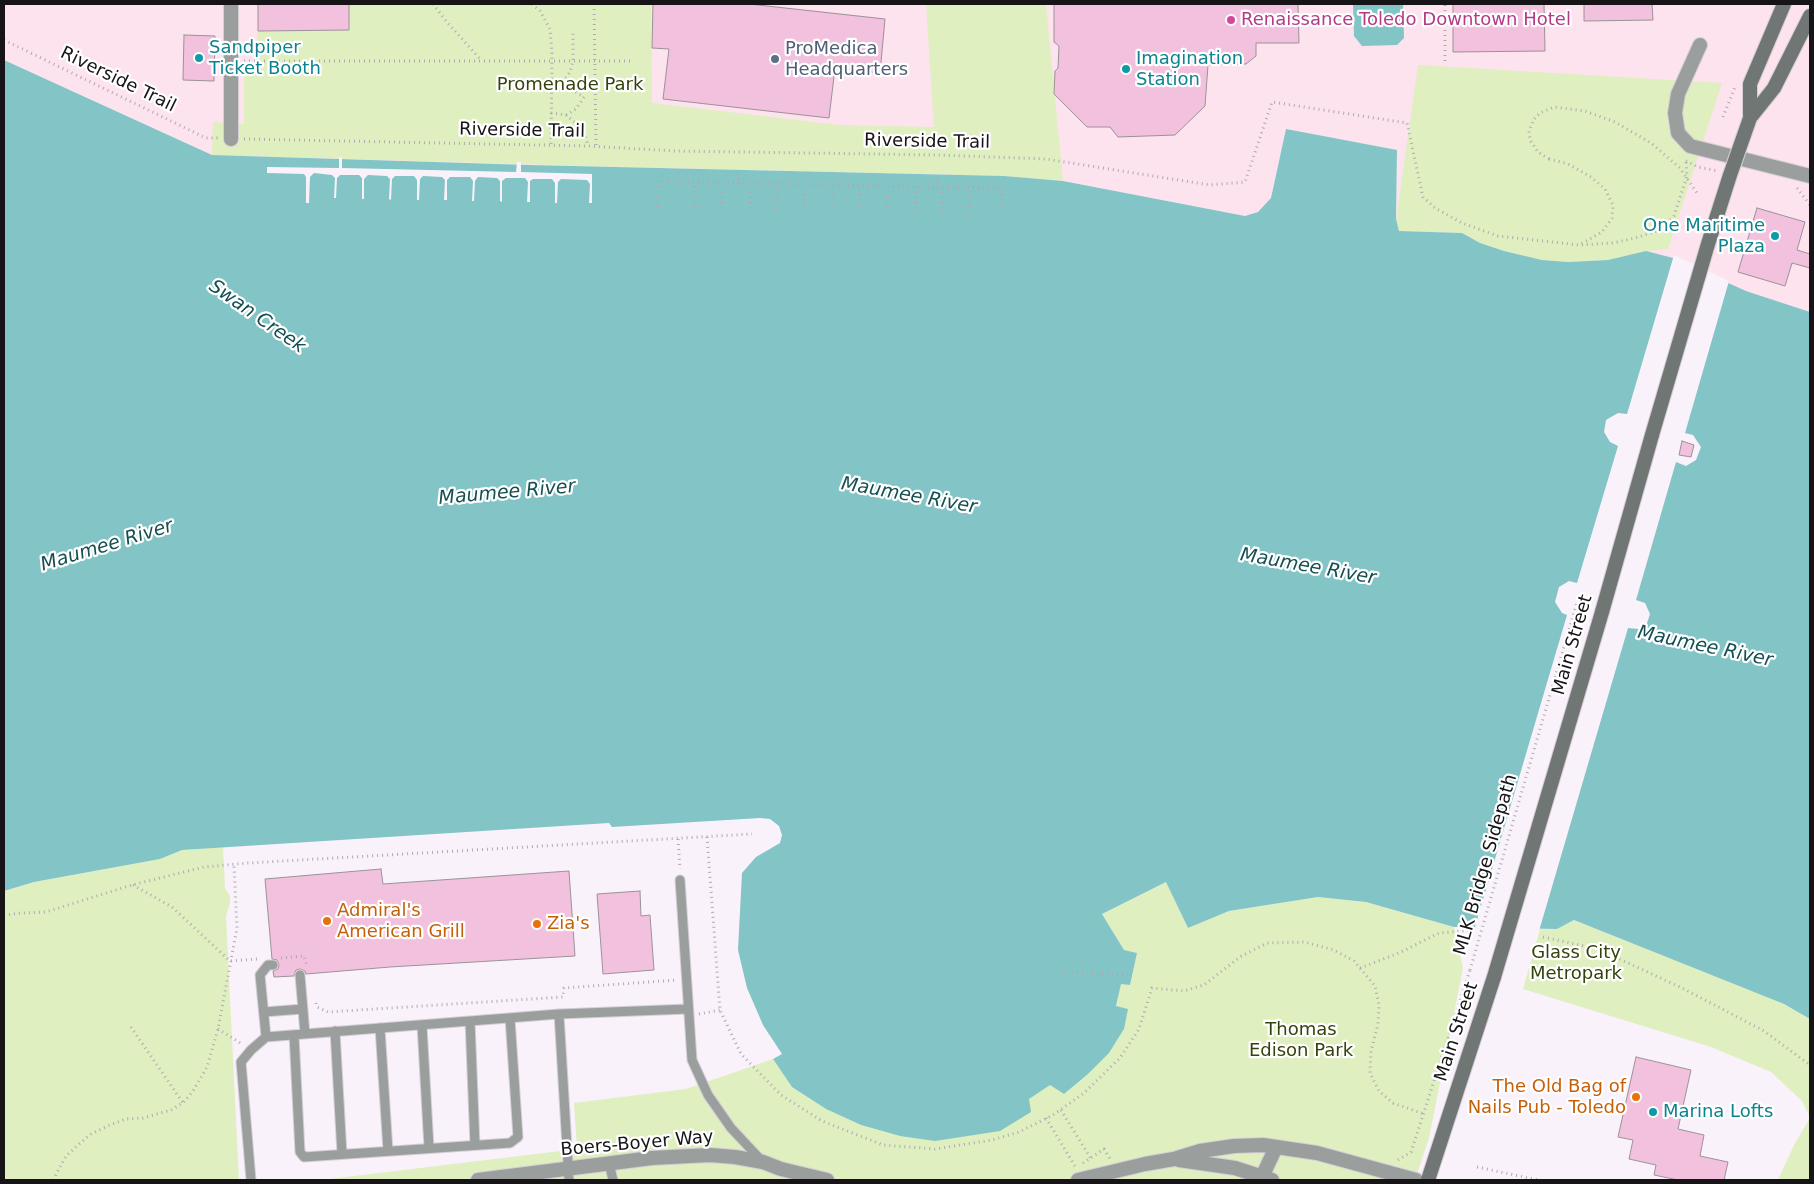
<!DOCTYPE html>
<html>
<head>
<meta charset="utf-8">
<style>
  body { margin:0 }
  #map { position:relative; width:1814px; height:1184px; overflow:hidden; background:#f9f2fb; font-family:"DejaVu Sans",sans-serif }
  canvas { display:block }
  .frame { position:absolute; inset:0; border:5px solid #171418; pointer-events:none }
</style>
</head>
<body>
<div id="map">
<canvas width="1814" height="1184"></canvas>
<div class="frame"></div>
</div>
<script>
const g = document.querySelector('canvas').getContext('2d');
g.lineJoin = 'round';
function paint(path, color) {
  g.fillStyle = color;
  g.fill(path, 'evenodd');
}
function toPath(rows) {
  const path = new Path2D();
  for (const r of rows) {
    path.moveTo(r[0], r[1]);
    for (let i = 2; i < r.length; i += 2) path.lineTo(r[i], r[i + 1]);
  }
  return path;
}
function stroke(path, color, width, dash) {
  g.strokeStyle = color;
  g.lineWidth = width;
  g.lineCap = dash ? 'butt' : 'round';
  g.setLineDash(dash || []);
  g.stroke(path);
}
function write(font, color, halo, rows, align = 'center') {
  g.font = font + ' "DejaVu Sans",sans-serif';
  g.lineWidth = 4.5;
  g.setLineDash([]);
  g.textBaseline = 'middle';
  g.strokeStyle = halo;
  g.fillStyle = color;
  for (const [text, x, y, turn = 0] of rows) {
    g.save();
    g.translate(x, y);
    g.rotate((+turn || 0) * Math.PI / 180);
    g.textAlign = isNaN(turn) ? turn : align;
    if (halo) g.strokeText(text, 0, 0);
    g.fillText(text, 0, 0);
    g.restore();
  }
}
paint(toPath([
  [4,4,1810,4,1810,312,1746,291,1673,258,1542,260,1504,251,1396,220,1397,150,1286,130,1271,198,1258,212,1245,216,1063,181,1004,176,529,165,212,155,4,60]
]), '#fce3ed');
paint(toPath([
  [349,4,651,4,652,103,839,125,934,127,926,4,1046,4,1063,181,1004,176,586,166,212,155,213,122,244,124,244,71,255,70,258,31,349,30],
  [1418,65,1722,83,1668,249,1646,251,1608,260,1568,262,1542,260,1504,251,1480,243,1462,233,1399,231,1396,220],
  [223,847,225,888,230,896,230,903,226,916,239,1180,4,1180,4,891,34,882,160,859,182,850],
  [1166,882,1188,928,1229,911,1318,897,1366,902,1454,927,1463,968,1429,1138,1415,1180,321,1180,577,1149,574,1103,686,1089,773,1059,792,1087,826,1109,861,1125,900,1136,1029,1099,1050,1084,1064,1094,1088,1074,1109,1053,1124,1029,1116,1007,1121,983,1130,985,1137,953,1124,950,1102,914],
  [1574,920,1784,1004,1810,1019,1810,1180,1778,1180,1794,1145,1810,1118,1802,1101,1771,1072,1711,1047,1523,989,1540,929,1557,929]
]), '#dfefc0');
paint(toPath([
  [1353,4,1403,4,1404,38,1397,45,1362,46,1354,36],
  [4,60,212,155,529,165,1004,176,1063,181,1245,216,1258,212,1271,198,1286,129,1397,150,1396,219,1399,231,1462,233,1480,243,1504,251,1542,260,1568,262,1608,260,1646,251,1673,258,1746,291,1810,312,1810,1019,1784,1004,1574,920,1557,929,1454,927,1366,902,1318,897,1229,911,1188,928,1166,882,1102,914,1124,950,1137,953,1130,985,1121,984,1116,1006,1128,1009,1124,1029,1109,1053,1088,1074,1064,1094,1050,1085,1029,1099,1031,1112,1000,1131,935,1141,900,1136,861,1125,826,1109,792,1087,773,1059,782,1054,763,1025,747,988,738,950,742,873,756,857,780,843,782,835,779,826,770,819,760,818,612,827,609,823,182,850,160,859,34,882,4,891]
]), '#83c4c6');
paint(toPath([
  [339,157,342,157,342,168,516,172,517,162,521,162,521,172,592,174,592,203,589,203,590,184,587,180,561,179,558,182,557,203,555,203,555,183,552,179,533,179,530,181,530,202,527,202,528,182,525,178,506,178,502,181,502,202,500,201,500,181,497,178,478,177,475,181,474,201,472,201,473,181,470,177,450,177,447,180,447,200,444,200,445,180,442,177,423,176,420,179,419,200,417,200,417,180,414,176,395,176,392,179,391,200,389,199,390,179,387,176,368,175,364,179,364,199,362,199,362,178,359,175,340,175,337,178,336,198,334,198,335,178,332,175,314,173,310,177,309,203,306,203,306,177,304,174,267,173,267,167,339,168],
  [1674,255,1729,281,1685,433,1693,435,1701,447,1696,460,1686,466,1676,462,1636,600,1645,603,1650,614,1646,626,1639,629,1628,628,1539,931,1474,930,1567,615,1562,613,1555,602,1559,587,1569,581,1577,583,1618,446,1610,442,1604,432,1606,420,1618,413,1627,414]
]), '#f9f2fb');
const building = toPath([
  [258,4,349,4,349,30,258,31,258,4],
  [653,4,749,4,885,19,880,73,835,68,829,118,663,99,669,49,652,48,653,4],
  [1054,4,1298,4,1299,43,1256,43,1256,56,1246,64,1208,65,1205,106,1175,135,1118,137,1110,127,1087,127,1054,94,1055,71,1058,68,1059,46,1054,42,1054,4],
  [1453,4,1544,4,1545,51,1453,52,1453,4],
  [1584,4,1652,4,1653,20,1584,21,1584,4],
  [184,35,215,36,214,81,183,80,184,35],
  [1757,208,1805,222,1797,250,1810,254,1810,268,1792,263,1785,286,1738,272,1757,208],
  [1682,441,1694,445,1691,457,1679,455,1682,441],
  [381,869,383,884,569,871,575,956,390,967,306,974,305,971,300,969,296,970,294,976,274,977,273,971,278,969,279,965,277,960,272,959,265,879,381,869],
  [640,891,641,916,650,915,654,970,603,974,597,894,640,891],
  [1636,1057,1691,1070,1678,1129,1704,1135,1700,1156,1728,1162,1724,1180,1678,1180,1654,1175,1656,1165,1629,1159,1633,1140,1618,1137,1636,1057]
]);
paint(building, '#f2c1dd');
stroke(building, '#9c9298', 1);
const service = toPath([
  [680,880,692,1060,708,1095,731,1128,762,1161],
  [300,975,305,1034],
  [264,1012,303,1009],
  [559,1014,569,1180],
  [470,1021,475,1145],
  [422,1026,429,1148],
  [380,1028,388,1151],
  [335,1031,342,1154],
  [294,1035,300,1152,304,1157,510,1143,518,1137,510,1018],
  [266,1037,260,975,268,965,273,965],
  [609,1163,613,1180],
  [251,1180,241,1062,251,1050,266,1037,559,1014,688,1009]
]);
const pedestrian = toPath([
  [231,139,231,4]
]);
const minor = toPath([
  [1700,45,1678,94,1675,113,1678,133,1690,146,1810,176],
  [1179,1160,1235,1168,1272,1180],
  [1262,1177,1276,1147],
  [478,1180,652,1158,710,1155,735,1157,763,1162,781,1169,827,1180],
  [1078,1180,1145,1164,1174,1159,1200,1151,1234,1146,1263,1145,1317,1153,1416,1180]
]);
const secondary = toPath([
  [1750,118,1750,84,1784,4],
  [1750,118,1774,88,1810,16],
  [1602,612,1652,435],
  [1428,1180,1494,977]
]);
stroke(service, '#d5ced7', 11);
stroke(pedestrian, '#d5ced7', 16);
stroke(minor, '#d5ced7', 16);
stroke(secondary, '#d5ced7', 16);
stroke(toPath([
  [433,4,446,21,481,60],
  [532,4,540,11,550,29,552,53,551,146],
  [594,4,596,146],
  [4,40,206,138,218,138],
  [244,61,632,61],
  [1445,61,1445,4],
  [552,84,566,78,570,72,573,61,573,32],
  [551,113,566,115,578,125,585,134,588,146],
  [566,115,576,109,584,97,574,91,566,78],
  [1723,117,1735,87],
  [244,139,588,146,675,151,938,155,1046,159,1210,185,1245,182,1272,102,1407,123,1423,197,1435,208,1462,223,1498,236,1579,245,1613,243,1635,238,1663,229,1674,216,1687,176,1686,161],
  [1549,159,1568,164,1591,177,1605,189,1613,205,1612,218,1602,232,1581,244],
  [1686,161,1698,167,1718,171],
  [738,184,738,170],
  [936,188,937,175],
  [1797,188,1810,205],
  [658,207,659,181,916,187,1002,188,1002,212],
  [694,207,695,183],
  [722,208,722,183],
  [750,208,751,184],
  [777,209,778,184],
  [804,210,806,185],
  [832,210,833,186],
  [859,210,860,186],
  [887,212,888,187],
  [915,213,916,187],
  [942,213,942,188],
  [969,217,970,188],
  [707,837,720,1010,741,1054,781,1095,822,1121,883,1145,935,1149,992,1140,1019,1132,1053,1115,1084,1093,1120,1058,1139,1029,1152,988,1184,991,1204,985,1240,957,1267,943,1304,942,1334,950,1354,961,1375,986,1379,1005,1378,1024,1371,1051,1370,1073,1379,1091,1393,1103,1424,1114],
  [678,839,680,869],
  [133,885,172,907,230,961,257,959],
  [4,915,22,913,46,912,132,885,204,867,248,863,752,834],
  [1543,937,1598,949,1684,989,1764,1031,1810,1065],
  [281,958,304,956,307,966],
  [1360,968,1399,953,1439,933,1474,930],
  [1062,972,1132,975],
  [316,1003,317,1007,328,1012,563,997,564,988,677,980],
  [699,1014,720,1010],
  [131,1027,183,1103],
  [218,1029,242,1044],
  [1061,1110,1091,1159],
  [1046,1118,1076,1168],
  [1398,1160,1411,1152,1470,970],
  [1083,1163,1104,1149,1110,1159],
  [1477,1167,1538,1180],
  [53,1180,66,1156,78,1145,91,1134,110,1125,126,1119,143,1118,171,1110,183,1103,193,1091,207,1067,218,1029,237,928,234,865]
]), '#afaab1', 3, [1, 4]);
stroke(service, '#9a9f9d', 9);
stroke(pedestrian, '#9a9f9d', 14);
stroke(minor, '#9a9f9d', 14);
stroke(secondary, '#6f7673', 14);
const secondaryBridge = toPath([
  [1652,435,1708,244,1730,175,1750,118],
  [1494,977,1602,612]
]);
stroke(secondaryBridge, '#d5ced7', 16, []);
stroke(toPath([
  [1549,159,1538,152,1530,140,1529,131,1534,119,1540,113,1554,107,1585,111,1615,122,1651,143,1680,168,1697,193],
  [1470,970,1577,602]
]), '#afaab1', 3, [1, 4]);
stroke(secondaryBridge, '#6f7673', 14);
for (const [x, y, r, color] of [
  [1231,20,5,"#d1479c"],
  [199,58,5,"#0f9aa8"],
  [775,59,5,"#5c6f8a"],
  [1126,69,5,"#0f9aa8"],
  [1775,236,5,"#0f9aa8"],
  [327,921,5,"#e8710a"],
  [537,924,5,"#e8710a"],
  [1636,1097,5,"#e8710a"],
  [1653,1112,5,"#0f9aa8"]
]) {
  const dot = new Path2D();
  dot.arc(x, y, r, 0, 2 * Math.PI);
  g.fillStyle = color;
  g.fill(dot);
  stroke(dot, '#fff', 2);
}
write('18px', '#b23c85', '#fff', [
  ["Renaissance Toledo Downtown Hotel",1241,20]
], 'left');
write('18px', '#0d838f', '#fff', [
  ["Sandpiper",209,48],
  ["Ticket Booth",209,69],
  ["Imagination",1136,59],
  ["Station",1136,80],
  ["One Maritime",1765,226,"right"],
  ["Plaza",1765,247,"right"],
  ["Marina Lofts",1663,1112]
], 'left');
write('18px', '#4e5e75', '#fff', [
  ["ProMedica",785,49],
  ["Headquarters",785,70]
], 'left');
write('18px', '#171418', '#fff', [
  ["Riverside Trail",118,80,26],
  ["Riverside Trail",522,131,1],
  ["Riverside Trail",927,142,1],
  ["Main Street",1573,645,-74],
  ["MLK Bridge Sidepath",1486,865,-74],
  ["Main Street",1457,1032,-72],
  ["Boers-Boyer Way",637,1144,-5]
]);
write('18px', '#35420c', '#fff', [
  ["Promenade Park",570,85],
  ["Glass City",1576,953],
  ["Metropark",1576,974],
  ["Thomas",1301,1030],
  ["Edison Park",1301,1051]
]);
write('18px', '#c56008', '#fff', [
  ["Admiral's",337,911],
  ["American Grill",337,932],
  ["Zia's",547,924],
  ["The Old Bag of",1626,1087,"right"],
  ["Nails Pub - Toledo",1626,1108,"right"]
], 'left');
write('italic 19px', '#154f51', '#fff', [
  ["Swan Creek",257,317,35],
  ["Maumee River",507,493,-5],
  ["Maumee River",909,496,10],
  ["Maumee River",107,546,-17],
  ["Maumee River",1308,567,10],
  ["Maumee River",1705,647,12]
]);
</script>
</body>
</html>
